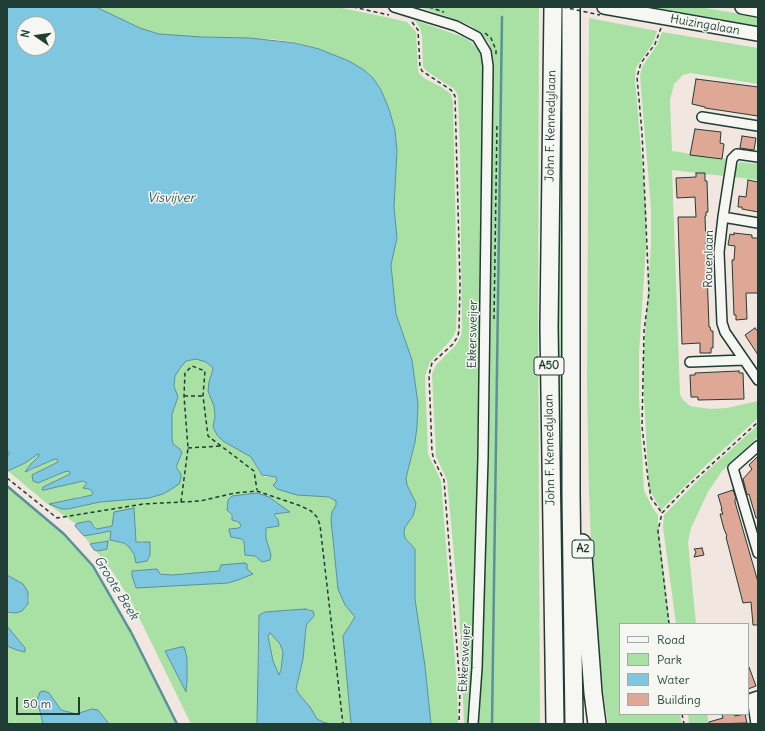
<!DOCTYPE html>
<html>
<head>
<meta charset="utf-8">
<style>
  body { margin:0 }
  #map { position:relative; width:765px; height:731px; overflow:hidden; background:#f1e6e0; font-family:Delius,sans-serif }
  canvas { display:block }
  .frame { position:absolute; inset:0; border:8px solid #1f3d34; pointer-events:none }
  .legend { position:absolute; left:619px; top:623px; width:130px; height:92px; box-sizing:border-box; background:#f6f6f2; border:1px solid #a0aca6; margin:0; padding:5px 7px; list-style:none; font-size:12px; color:#1f3d34 }
  .legend li { display:flex; align-items:center; gap:8px; height:20px }
  .legend b { width:20px; border:1px solid #a0aca6 }
  .north { position:absolute; left:16px; top:16px; width:40px; height:40px; box-sizing:border-box; background:#f6f6f2; border:1px solid #a0aca6; border-radius:50%; rotate:283deg; font-size:11px; font-weight:700; line-height:16px; text-align:center; color:#1f3d34 }
  .north::after { content:''; display:block; margin:auto; width:14px; height:18px; background:#1f3d34; clip-path:polygon(50% 0,100% 100%,50% 72%,0 100%) }
  .scale { position:absolute; left:16px; top:697px; width:64px; height:18px; box-sizing:border-box; border:2px solid #1f3d34; border-top:0; padding-left:5px; font-size:12px; line-height:14px; white-space:nowrap; color:#1f3d34; -webkit-text-stroke:3px #f6f6f2; paint-order:stroke }
</style>
</head>
<body>
<div id="map">
<canvas width="765" height="731"></canvas>
<div class="frame"></div>
<ul class="legend">
<li><b style="height:5px;background:#f6f6f2"></b>Road</li>
<li><b style="height:11px;background:#a9e1a5"></b>Park</li>
<li><b style="height:11px;background:#7fc7e0"></b>Water</li>
<li><b style="height:11px;background:#dea796"></b>Building</li>
</ul>
<div class="north">N</div>
<div class="scale">50 m</div>
</div>
<script>
const g = document.querySelector('canvas').getContext('2d');
g.lineJoin = 'round';
function paint(path, color) {
  g.fillStyle = color;
  g.fill(path, 'evenodd');
}
function toPath(rows) {
  const path = new Path2D();
  for (const r of rows) {
    path.moveTo(r[0], r[1]);
    for (let i = 2; i < r.length; i += 2) path.lineTo(r[i], r[i + 1]);
  }
  return path;
}
function stroke(path, color, width, dash) {
  g.strokeStyle = color;
  g.lineWidth = width;
  g.lineCap = dash ? 'butt' : 'round';
  g.setLineDash(dash || []);
  g.stroke(path);
}
function write(font, color, halo, rows, align = 'center') {
  g.font = font + ' Delius,sans-serif';
  g.lineWidth = 3;
  g.setLineDash([]);
  g.textBaseline = 'middle';
  g.strokeStyle = halo;
  g.fillStyle = color;
  for (const [text, x, y, turn = 0] of rows) {
    g.save();
    g.translate(x, y);
    g.rotate((+turn || 0) * Math.PI / 180);
    g.textAlign = isNaN(turn) ? turn : align;
    if (halo) g.strokeText(text, 0, 0);
    g.fillText(text, 0, 0);
    g.restore();
  }
}
paint(toPath([
  [96,7,337,7,390,18,407,22,416,32,418,70,419,73,424,78,441,87,451,94,453,103,455,196,457,301,456,330,454,335,449,342,430,362,425,376,428,454,441,481,457,686,458,724,431,724,425,666,415,599,415,549,405,538,404,533,405,527,413,516,415,509,416,503,407,485,406,478,415,442,417,427,418,404,412,360,396,314,391,265,397,238,394,207,397,151,395,130,389,109,381,90,373,78,364,70,349,61,319,49,295,42,270,39,177,36,159,34,140,28],
  [420,7,539,7,538,318,540,724,476,724,481,676,489,373,492,125,491,53,489,43,484,37,471,26,457,20],
  [558,7,565,7,566,466,561,497,556,318],
  [639,7,699,7,758,17,758,30],
  [589,18,657,31,653,43,636,68,635,79,646,209,646,246,639,353,639,397,644,490,652,507,658,515,658,523,670,624,620,624,620,714,680,714,682,724,608,724,603,691,593,587,589,493,587,383],
  [412,19,463,37,470,41,479,50,484,59,476,557,473,664,469,694,467,724,464,724,459,608,447,480,436,456,432,374,436,365,456,345,461,336,462,330,460,149,458,97,457,93,454,89,428,72,423,67,422,36,420,28,416,22],
  [662,32,758,48,758,84,691,73,683,75,674,84,670,100,672,151,726,159,723,176,672,170,680,394,683,400,690,406,710,409,727,408,758,401,758,418,705,466,661,510,649,489,644,397,643,365,651,246,651,209,640,76,642,67,657,45],
  [740,162,758,164,758,180,734,177,736,167],
  [196,359,206,362,212,367,213,369,209,382,215,409,213,427,251,457,259,472,265,477,276,477,277,481,297,495,329,497,336,501,336,505,332,512,332,534,338,589,345,605,355,617,343,636,351,724,330,724,323,722,317,719,310,707,299,694,296,689,303,659,306,627,309,621,314,616,310,609,305,609,265,612,260,614,258,624,257,724,191,724,131,601,112,571,96,551,98,551,106,541,90,544,84,536,111,531,111,540,124,543,130,547,134,554,149,559,149,550,143,541,136,542,134,508,122,510,112,526,97,529,94,525,79,523,76,524,45,502,8,471,25,463,37,454,39,454,39,456,26,470,30,471,55,459,57,459,58,461,51,466,38,483,64,472,69,471,70,474,44,490,83,481,87,483,83,488,89,489,93,492,92,495,77,497,68,509,100,502,149,498,163,494,170,490,181,474,176,467,182,455,180,449,173,444,172,438,172,414,178,397,174,386,175,376,180,368,186,361],
  [270,497,289,512,288,513,275,514,279,519,279,526,266,527,266,538,271,555,268,561,262,562,255,556,245,555,244,542,242,539,231,537,241,526,241,524,235,521,227,510,227,506,228,500],
  [246,567,251,575,228,583,135,587,132,576,159,573,172,575,219,571,220,570],
  [185,650,187,681,186,692,165,651],
  [758,425,758,437,722,471,708,492,691,528,688,542,696,624,676,624,663,527,664,515,704,474],
  [7,486,64,534,93,566,109,591,128,625,132,630,132,634,177,724,109,724,98,710,76,714,61,710,49,693,38,708,43,724,19,724,15,722,15,724,7,724,7,646,23,652,14,634,7,626,7,612,12,613,22,611,28,604,29,601,29,597,23,584,7,575],
  [270,633,280,644,283,652,281,670,279,675,273,661,268,636],
  [688,714,707,714,709,724,689,724]
]), '#a9e1a5');
const water = toPath([
  [7,7,96,7,140,28,159,34,202,37,250,38,295,43,319,49,349,61,364,70,373,78,381,90,389,109,395,130,397,151,394,207,397,238,391,265,396,314,412,360,418,404,417,427,415,442,406,478,407,485,416,503,415,509,413,516,405,527,404,533,405,538,415,549,415,599,425,666,431,724,351,724,343,636,355,617,345,605,338,589,331,520,332,512,336,505,336,501,329,497,297,495,277,489,273,485,277,481,276,477,262,475,251,457,223,441,217,435,213,427,215,416,214,406,208,391,209,382,213,369,212,367,206,362,196,359,186,361,180,368,175,376,174,386,178,397,172,414,172,438,173,444,180,449,182,453,176,467,181,474,181,478,179,484,170,490,163,494,149,498,100,502,68,509,62,509,49,504,92,495,93,492,89,489,83,488,87,483,83,481,44,490,42,490,43,487,70,474,69,471,64,472,38,483,33,481,32,475,58,462,57,459,55,459,25,472,30,465,39,456,39,454,38,454,25,463,8,471,7,470,7,458,9,454,9,452,7,452,7,7],
  [24,24,48,24,48,48,24,48,24,24],
  [257,493,269,497,290,512,275,514,275,516,278,519,279,526,266,528,266,538,271,555,270,560,262,562,255,556,245,555,244,542,242,539,231,537,229,530,229,529,239,528,241,526,239,522,232,520,232,515,227,510,228,500,232,496,257,493],
  [134,508,136,542,150,542,150,555,147,561,136,563,134,554,129,547,124,543,110,540,111,531,84,536,75,526,76,524,79,523,89,521,91,522,94,527,97,529,112,526,114,512,134,508],
  [108,541,107,549,98,551,94,550,90,544,108,541],
  [244,563,247,564,247,569,253,574,238,580,228,583,136,588,132,576,132,571,157,569,160,574,172,575,219,571,221,565,244,563],
  [7,575,23,584,28,592,28,604,22,611,16,613,7,612,7,575],
  [305,609,313,611,314,614,314,616,307,624,306,627,303,659,296,689,299,694,310,707,317,719,323,722,330,724,257,724,259,615,265,612,305,609],
  [270,633,280,644,283,652,281,670,279,675,273,661,268,636,270,633],
  [7,626,25,648,25,652,17,650,7,646,7,626],
  [181,647,184,647,185,650,187,658,187,681,186,692,165,651,181,647],
  [44,691,49,693,61,710,76,714,92,709,98,710,109,724,43,724,37,700,40,692,44,691]
]);
paint(water, '#7fc7e0');
stroke(water, '#59909b', 1);
stroke(toPath([
  [7,486,64,534,93,566,132,634,177,724],
  [492,724,502,17]
]), '#59909b', 2.5);
const building = toPath([
  [696,79,758,87,758,116,705,108,705,107,692,104,696,79],
  [695,129,721,132,720,143,724,144,722,159,690,155,695,129],
  [742,136,756,138,754,150,740,148,742,136],
  [696,173,705,173,705,181,707,181,708,212,706,212,706,216,705,216,709,327,710,327,711,331,713,331,713,348,711,348,711,353,700,353,700,343,682,344,678,217,696,217,695,197,677,198,676,178,696,177,696,173],
  [748,180,758,182,758,212,742,209,742,207,738,207,739,196,746,197,748,180],
  [734,233,752,235,752,238,758,238,758,293,746,293,747,319,736,320,736,315,734,315,732,260,734,260,735,246,728,245,730,234,734,235,734,233],
  [755,328,758,332,758,355,745,335,755,328],
  [739,371,739,373,743,373,744,399,698,400,698,397,691,397,690,375,695,375,695,373,739,371],
  [758,456,758,518,756,518,749,494,747,495,743,479,752,469,749,465,758,456],
  [733,490,736,498,735,499,735,502,758,582,758,625,753,625,751,602,743,603,726,537,727,536,724,529,720,514,723,514,721,509,722,509,718,495,733,490],
  [702,548,704,555,694,557,696,552,694,549,702,548],
  [748,667,749,667,756,686,748,689,748,667],
  [722,714,734,714,735,716,745,714,747,723,709,724,709,722,723,718,722,714]
]);
paint(building, '#dea796');
stroke(building, '#1f3d34', 1);
const minor = toPath([
  [394,7,456,26,477,37,486,52,488,66,483,458,477,668,473,724],
  [702,117,758,126],
  [758,157,737,154,732,159,723,217,719,252,722,323,725,332,758,380],
  [723,217,758,223],
  [690,362,744,360],
  [758,446,733,468,758,553],
  [756,724,752,698,758,696]
]);
const secondary = toPath([
  [604,7,758,34],
  [742,7,758,10]
]);
const motorway = toPath([
  [553,7,549,327,555,724],
  [571,7,571,493,574,724],
  [582,543,593,693,597,724]
]);
stroke(minor, '#1f3d34', 12);
stroke(secondary, '#1f3d34', 16);
stroke(motorway, '#1f3d34', 20);
stroke(toPath([
  [353,7,389,15],
  [429,7,444,12],
  [412,22,418,30,420,67,422,71,451,90,455,96,460,283,459,330,458,336,453,344,432,363,429,375,432,452,434,460,444,480,460,686,459,724],
  [661,28,655,44,641,63,637,77,642,133,649,293,644,331,642,426,648,479,651,498,662,513],
  [485,33,491,38,496,50,496,57],
  [494,319,497,123],
  [184,396,203,396],
  [188,448,220,446],
  [7,478,57,518,143,504,200,501,235,493,257,491,301,506,311,511,317,517,320,525,343,724],
  [181,502,188,448,184,396,185,373,192,366,205,371,203,396,208,436,254,471,257,490],
  [669,624,658,531,662,513,689,485,758,422],
  [682,714,684,724]
]), '#1f3d34', 1.5, [4, 3]);
stroke(minor, '#f6f6f2', 9);
stroke(secondary, '#f6f6f2', 13);
stroke(motorway, '#f6f6f2', 17);
stroke(toPath([
  [563,7,600,15]
]), '#1f3d34', 1.5, [4, 3]);
for (const [x, y, w] of [
  [549,366,30],
  [583,549,22]
]) {
  const box = new Path2D();
  box.roundRect(x - w / 2, y - 9, w, 18, 3);
  g.fillStyle = '#f6f6f2';
  g.fill(box);
  stroke(box, '#1f3d34', 1);
}
write('bold 11px', '#1f3d34', null, [
  ["A50",549,366],
  ["A2",583,549]
]);
write('12px', '#1f3d34', '#f6f6f2', [
  ["Huizingalaan",705,25,10],
  ["John F. Kennedylaan",551,126,-89],
  ["Rouenlaan",709,259,-89],
  ["Ekkersweijer",473,334,-89],
  ["John F. Kennedylaan",550,450,-91],
  ["Ekkersweijer",465,658,-87]
]);
write('italic 13px', '#325956', '#f6f6f2', [
  ["Visvijver",171,198],
  ["Groote Beek",116,588,58]
]);
</script>
</body>
</html>
